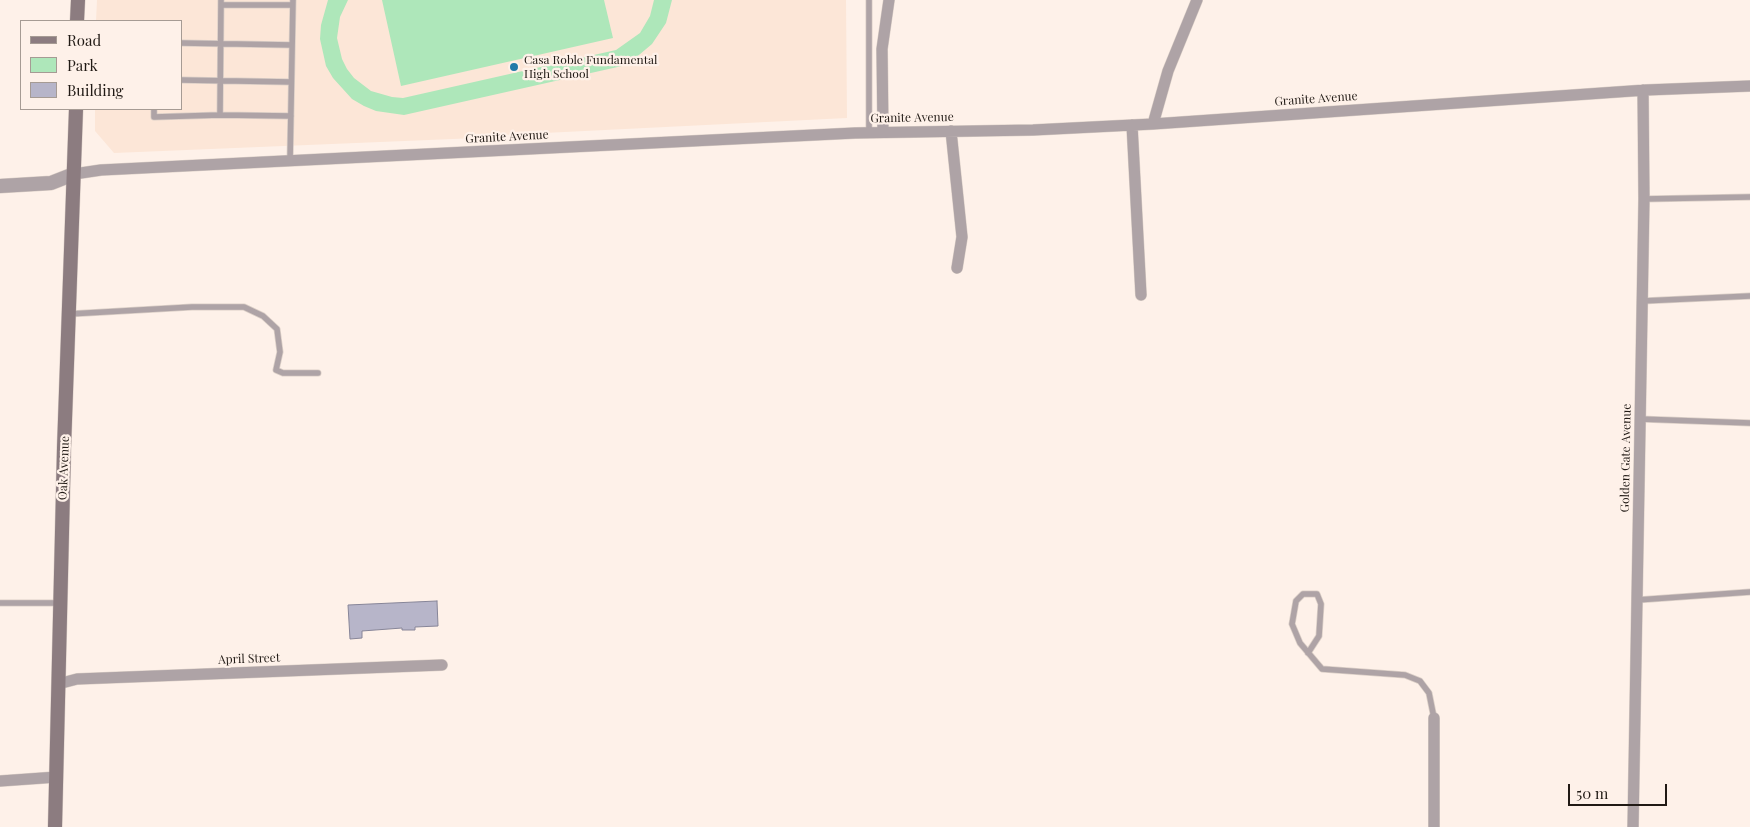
<!DOCTYPE html>
<html>
<head>
<meta charset="utf-8">
<style>
  body { margin:0 }
  #map { position:relative; width:1750px; height:827px; overflow:hidden; background:#fef1e9; font-family:"Playfair Display",serif }
  canvas { display:block }
  .legend { position:absolute; left:20px; top:20px; width:162px; height:90px; box-sizing:border-box; background:#fef1e9; border:1px solid #a69b94; margin:0; padding:6px 9px; list-style:none; font-size:15px; color:#211a15 }
  .legend li { display:flex; align-items:center; gap:10px; height:25px }
  .legend b { width:25px; border:1px solid #a69b94 }
  .scale { position:absolute; left:1568px; top:784px; width:99px; height:22px; box-sizing:border-box; border:2px solid #211a15; border-top:0; padding-left:6px; font-size:15px; line-height:18px; white-space:nowrap; color:#211a15; -webkit-text-stroke:4px #fef1e9; paint-order:stroke }
</style>
</head>
<body>
<div id="map">
<canvas width="1750" height="827"></canvas>
<ul class="legend">
<li><b style="height:6px;background:#8c7c80"></b>Road</li>
<li><b style="height:14px;background:#aee7ba"></b>Park</li>
<li><b style="height:14px;background:#b7b5c9"></b>Building</li>
</ul>
<div class="scale">50 m</div>
</div>
<script>
const g = document.querySelector('canvas').getContext('2d');
g.lineJoin = 'round';
function paint(path, color) {
  g.fillStyle = color;
  g.fill(path, 'evenodd');
}
function toPath(rows) {
  const path = new Path2D();
  for (const r of rows) {
    path.moveTo(r[0], r[1]);
    for (let i = 2; i < r.length; i += 2) path.lineTo(r[i], r[i + 1]);
  }
  return path;
}
function stroke(path, color, width, dash) {
  g.strokeStyle = color;
  g.lineWidth = width;
  g.lineCap = dash ? 'butt' : 'round';
  g.setLineDash(dash || []);
  g.stroke(path);
}
function write(font, color, halo, rows, align = 'center') {
  g.font = font + ' "Playfair Display",serif';
  g.lineWidth = 4.5;
  g.setLineDash([]);
  g.textBaseline = 'middle';
  g.strokeStyle = halo;
  g.fillStyle = color;
  for (const [text, x, y, turn = 0] of rows) {
    g.save();
    g.translate(x, y);
    g.rotate((+turn || 0) * Math.PI / 180);
    g.textAlign = isNaN(turn) ? turn : align;
    if (halo) g.strokeText(text, 0, 0);
    g.fillText(text, 0, 0);
    g.restore();
  }
}
paint(toPath([
  [97,0,846,0,847,118,484,136,477,138,114,153,95,131,95,109,181,109,181,21,96,21]
]), '#fce6d7');
paint(toPath([
  [328,0,348,0,340,17,337,38,342,59,347,69,354,78,371,91,392,97,403,98,616,50,640,33,650,16,654,0,672,0,666,23,652,44,633,60,622,66,404,115,376,111,364,106,352,99,333,78,326,66,320,39,321,25],
  [382,0,604,0,613,38,401,86]
]), '#aee7ba');
const building = toPath([
  [437,601,438,626,415,627,415,630,402,630,402,628,362,631,362,638,350,639,348,605,437,601]
]);
paint(building, '#b7b5c9');
stroke(building, '#878598', 1);
const service = toPath([
  [221,0,220,115,291,116],
  [869,0,869,133],
  [221,5,292,5],
  [181,43,292,45],
  [181,80,291,82],
  [154,109,154,117,220,115],
  [290,162,293,0],
  [1644,199,1750,197],
  [1642,301,1750,296],
  [69,314,192,307,244,307,263,316,277,329,280,352,276,370,283,373,318,373],
  [1640,419,1750,423],
  [1637,600,1750,592],
  [0,603,60,603],
  [1308,653,1319,636,1321,604,1317,594,1303,594,1296,601,1292,624,1300,643,1322,669,1405,675,1420,681,1429,693,1434,718]
]);
const minor = toPath([
  [1153,124,1168,71,1197,0],
  [1132,125,1141,295],
  [951,131,962,237,957,268],
  [883,132,882,49,889,0],
  [74,174,101,170,855,133,1033,130,1153,124,1646,90,1750,86],
  [58,684,77,679,442,665],
  [0,781,57,777],
  [1434,827,1434,718],
  [1633,827,1644,199,1643,90]
]);
const tertiary = toPath([
  [0,186,51,183,74,174]
]);
const secondary = toPath([
  [77,21,78,0],
  [55,827,64,448,76,109]
]);
stroke(service, '#dbcfc7', 7);
stroke(minor, '#dbcfc7', 12);
stroke(tertiary, '#dbcfc7', 15);
stroke(secondary, '#dbcfc7', 15);
stroke(service, '#aea3a6', 5.5);
stroke(minor, '#aea3a6', 11);
stroke(tertiary, '#aea3a6', 14);
stroke(secondary, '#8c7c80', 14);
for (const [x, y, r, color] of [
  [514,67,5,"#227aa9"]
]) {
  const dot = new Path2D();
  dot.arc(x, y, r, 0, 2 * Math.PI);
  g.fillStyle = color;
  g.fill(dot);
  stroke(dot, '#fef1e9', 2);
}
write('12px', '#211a15', '#fef1e9', [
  ["Casa Roble Fundamental",524,60],
  ["High School",524,74]
], 'left');
write('12px', '#211a15', '#fef1e9', [
  ["Granite Avenue",1316,99,-4],
  ["Granite Avenue",912,118,-1],
  ["Granite Avenue",507,137,-3],
  ["Golden Gate Avenue",1626,458,-89],
  ["Oak Avenue",64,468,-88],
  ["April Street",249,659,-2]
]);
</script>
</body>
</html>
